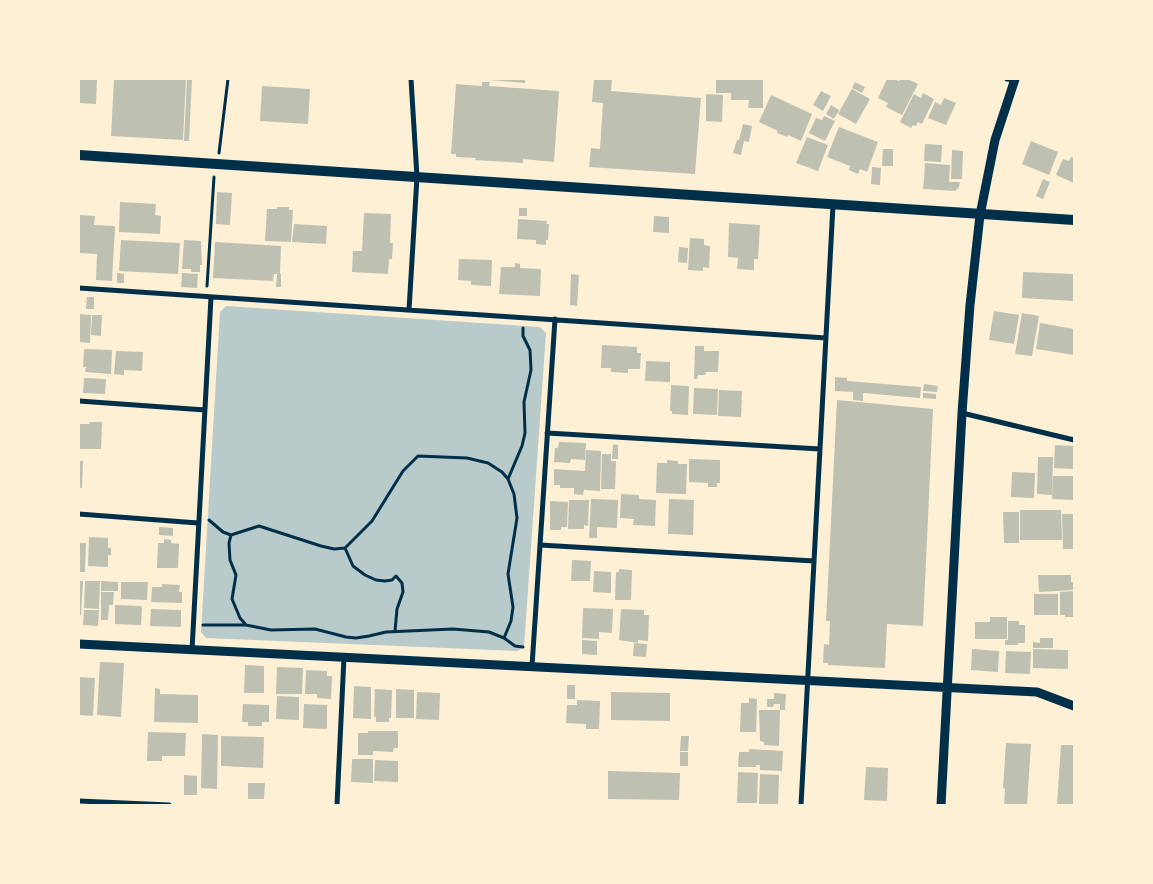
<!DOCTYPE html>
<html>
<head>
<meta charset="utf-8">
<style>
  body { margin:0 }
  #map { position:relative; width:1153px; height:884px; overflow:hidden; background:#fdf0d5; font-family:Barlow,sans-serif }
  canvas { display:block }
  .frame { position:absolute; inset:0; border:80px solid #fdf0d5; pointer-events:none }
</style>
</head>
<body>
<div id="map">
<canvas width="1153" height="884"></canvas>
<div class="frame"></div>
</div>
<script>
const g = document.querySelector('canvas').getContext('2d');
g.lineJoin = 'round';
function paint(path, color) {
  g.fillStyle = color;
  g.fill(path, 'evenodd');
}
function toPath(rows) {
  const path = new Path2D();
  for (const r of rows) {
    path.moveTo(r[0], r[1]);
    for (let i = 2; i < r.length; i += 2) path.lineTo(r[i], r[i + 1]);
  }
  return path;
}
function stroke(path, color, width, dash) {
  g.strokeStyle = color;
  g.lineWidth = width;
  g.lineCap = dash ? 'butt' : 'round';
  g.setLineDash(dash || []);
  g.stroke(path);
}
paint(toPath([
  [226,306,540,327,546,333,524,647,518,651,206,638,201,632,220,312]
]), '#b9caca');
paint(toPath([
  [79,79,97,79,96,104,79,103],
  [114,79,186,79,183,140,111,136],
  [187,79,192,79,189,141,184,141],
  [489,79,525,79,525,83,489,80],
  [594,79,612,79,611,91,701,98,695,174,589,167,591,148,600,149,603,103,592,102],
  [716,79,763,79,763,108,748,108,749,100,731,100,731,93,716,93],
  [887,79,894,79,899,81,900,79,908,79,918,84,902,115,886,107,888,103,878,98],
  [482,82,490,82,489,86,559,91,554,162,523,159,523,163,475,160,476,158,456,157,456,154,451,154,456,84,482,86],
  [855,82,865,87,862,93,852,88],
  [262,86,310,89,308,124,260,121],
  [852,89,870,99,856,124,838,114],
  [821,91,831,96,823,111,813,105],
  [923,93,934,99,922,124,918,122,916,126,913,125,911,128,900,122,914,94,921,98],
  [706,94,723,95,722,122,706,121],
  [771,95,812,114,801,141,788,135,787,137,777,133,778,131,759,122],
  [944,98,956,103,946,125,928,118,935,102,941,105],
  [831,105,839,110,834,119,826,114],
  [824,116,835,121,825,141,809,133,816,118,822,120],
  [743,124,752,126,749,142,744,141,741,155,733,153,737,140,739,140],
  [839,127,878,142,867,172,860,169,858,174,849,170,850,166,827,157],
  [807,137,828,145,818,171,796,163],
  [1031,141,1058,152,1049,175,1022,164],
  [925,144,942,145,941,162,924,161],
  [883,149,893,149,893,166,882,166],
  [952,150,963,151,962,179,951,179],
  [1071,157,1074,158,1074,183,1056,175,1063,159,1069,161],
  [925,163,950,165,949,182,960,182,959,187,955,191,923,189,924,180,946,181,924,180],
  [872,167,881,168,880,185,871,184],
  [1043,179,1050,182,1043,199,1036,196],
  [217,192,232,193,230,225,216,224],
  [120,202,156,204,155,215,161,216,160,234,119,232],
  [277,207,289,207,289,210,293,210,291,242,265,241,267,209,277,209],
  [519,208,527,208,527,216,519,216],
  [364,213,391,214,390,243,393,243,392,259,389,259,388,274,352,272,353,251,362,251],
  [79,215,95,216,94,225,115,226,112,281,96,280,97,254,79,253],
  [654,216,669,217,669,233,653,232],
  [518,219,547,221,546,224,549,224,548,240,546,240,546,245,536,244,536,240,517,239],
  [729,223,760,225,758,259,754,259,754,270,737,269,738,258,728,257],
  [294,224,327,226,326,244,292,242],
  [690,238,704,239,704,245,710,246,709,268,703,267,703,271,688,270],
  [121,240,180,243,178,274,119,271],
  [184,240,201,241,202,265,200,265,200,272,191,272,191,269,182,269],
  [215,242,281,246,280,274,281,274,281,287,276,287,277,274,274,274,273,281,213,278],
  [679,247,688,248,687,263,678,262],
  [459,259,492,260,491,286,471,285,471,281,458,280],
  [515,263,520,264,520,268,541,269,540,296,499,294,501,267,515,267],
  [1023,272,1074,274,1074,301,1022,298],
  [117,273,124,274,124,283,117,283],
  [182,273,198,274,197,288,181,287],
  [571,274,579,275,577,306,570,305],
  [87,297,94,297,94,309,86,309],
  [994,311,1019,315,1014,344,989,340],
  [1022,313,1039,316,1032,356,1015,354],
  [79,314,91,315,90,343,79,342],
  [92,315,102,315,101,336,91,335],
  [1040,323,1074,329,1074,355,1036,349],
  [602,345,637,347,637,353,641,353,640,369,628,369,628,373,611,372,611,368,601,368],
  [695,346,704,346,704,351,719,351,718,372,706,372,705,375,698,375,697,379,694,379],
  [84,349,112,350,111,374,85,372,86,367,83,367],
  [116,351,143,352,142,371,124,370,124,375,114,374],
  [646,361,670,362,670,382,645,381],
  [835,377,847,378,847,381,921,387,920,398,863,393,863,401,853,400,853,392,835,391],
  [84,378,106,379,105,394,83,393],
  [924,384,938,386,937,392,923,391],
  [671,385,689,386,688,415,672,414,672,411,670,411],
  [694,388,718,389,717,415,693,414],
  [719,390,742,391,741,417,718,416],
  [923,393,936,394,936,399,923,398],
  [837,400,933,409,923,626,887,624,885,668,828,665,828,663,823,663,824,644,829,645,830,621,826,621],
  [90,422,102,422,101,449,79,449,79,424,89,424],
  [559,442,586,443,585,460,571,459,570,463,554,462,555,448,558,448],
  [613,444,618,445,618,459,612,459],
  [1055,445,1074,446,1073,469,1054,468],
  [586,450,601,451,600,491,585,490,584,489,583,495,574,494,574,488,560,488,560,485,554,485,554,469,585,471],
  [602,454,611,454,611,461,616,461,615,489,601,489],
  [1038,457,1053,457,1052,495,1037,494],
  [689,459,720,460,720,483,717,483,717,487,708,487,708,483,689,482],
  [667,460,678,461,678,464,687,464,686,494,656,493,657,463,667,463],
  [79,461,83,461,82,488,79,488],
  [1012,472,1035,473,1034,498,1011,497],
  [1053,476,1074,476,1073,500,1052,499],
  [621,494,639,495,639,499,656,500,655,526,633,525,634,519,620,518],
  [591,499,618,500,617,528,597,527,597,538,589,538],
  [669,499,694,500,693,535,668,534],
  [569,500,589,500,588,526,584,525,584,529,568,529],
  [550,501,568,502,567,527,561,527,561,530,550,530],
  [1020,510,1061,510,1062,540,1020,540],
  [1003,512,1019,512,1019,543,1004,543],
  [1062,514,1074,514,1074,549,1063,549],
  [159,527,173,528,173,536,159,535],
  [89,537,108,538,108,548,111,548,111,555,108,555,108,567,88,566],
  [164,539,171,540,171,543,179,544,178,568,157,568,158,543,164,543],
  [79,543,86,543,85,572,79,572],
  [572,560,591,561,590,581,571,581],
  [619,569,632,570,631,600,615,600,616,572,619,572],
  [594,571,611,572,611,593,593,592],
  [1038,575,1071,575,1071,582,1074,582,1074,590,1039,592],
  [79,581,83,581,81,615,79,615],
  [85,581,100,581,99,609,84,608],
  [101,581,118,582,118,591,101,591],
  [121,582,148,582,147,600,121,599],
  [162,584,180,585,179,592,182,592,182,603,151,602,152,587,162,587],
  [1074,591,1074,617,1065,617,1065,615,1060,615,1060,592],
  [101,592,114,592,113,605,109,605,108,620,101,620],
  [1034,594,1058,594,1058,615,1034,615],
  [115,605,142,606,141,625,115,624],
  [583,608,613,609,612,633,599,632,599,639,582,638],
  [151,609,181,610,181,627,150,626],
  [621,609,644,610,644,615,649,615,648,641,638,640,638,643,619,640],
  [84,610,99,610,98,626,83,625],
  [990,617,1007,617,1007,639,975,639,975,622,990,622],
  [1008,621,1019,621,1019,625,1025,625,1025,643,1018,643,1018,645,1005,645,1005,640,1008,640],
  [1040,638,1053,638,1053,648,1033,648,1033,642,1040,643],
  [582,640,597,641,597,655,582,654],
  [634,643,647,644,646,657,633,656],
  [972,649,999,651,998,672,971,670],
  [1033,649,1068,650,1068,669,1033,668],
  [1006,651,1031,652,1030,674,1005,673],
  [100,662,124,663,121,717,97,715],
  [245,665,264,666,264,693,244,693],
  [277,667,303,668,302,694,276,694],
  [306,670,327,671,327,676,332,676,331,699,317,698,317,694,305,694],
  [79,677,95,678,93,716,79,715],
  [567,685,575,685,575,699,567,699],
  [354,686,371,687,371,719,353,718],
  [155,688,160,689,160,694,198,695,198,723,154,722],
  [375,689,392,690,391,718,389,718,389,722,376,722,376,717,374,717],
  [396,689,414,690,414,718,396,718],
  [417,692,440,693,439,720,416,719],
  [611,692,670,693,670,721,611,720],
  [774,693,786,694,785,710,780,710,780,704,774,704,773,707,767,707,767,699,774,699],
  [277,696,299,697,299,720,276,719],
  [749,698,757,699,756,732,740,732,741,703,749,703],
  [577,700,600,701,599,729,586,729,586,724,566,723,567,705,577,705],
  [243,704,269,705,269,722,262,722,262,726,248,726,248,722,242,722],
  [304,704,327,705,327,729,303,728],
  [759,710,780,710,779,746,764,745,764,742,760,741],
  [368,731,398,731,398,748,394,748,393,752,373,751,373,755,358,755,358,733,368,733],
  [148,732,186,733,185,756,162,756,162,761,147,761],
  [202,734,218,735,217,789,201,788],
  [221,736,264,737,263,768,221,766],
  [681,736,689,736,688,751,680,751],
  [1006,743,1031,744,1027,805,1004,805,1005,789,1003,788],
  [1061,745,1074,745,1074,805,1057,805],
  [749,749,783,751,782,771,760,770,760,765,756,765,756,767,738,767,739,752,749,752],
  [680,752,688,752,688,766,680,766],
  [352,759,373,759,373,783,351,782],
  [375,760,398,761,398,782,374,781],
  [866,767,888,768,887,801,864,800],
  [608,771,680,773,679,800,608,799],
  [738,772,758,773,757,803,737,803],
  [760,774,779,775,778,804,759,804],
  [184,775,197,776,197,795,184,795],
  [248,783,265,783,264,799,248,799]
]), '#bec0b2');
stroke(toPath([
  [219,153,228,79],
  [207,286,214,177],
  [209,520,223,532,231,535,229,543,230,560,236,575,232,599,240,618,246,625],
  [231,535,259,526,321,546,334,549,345,548,372,521,403,471,418,456,467,458,488,463,502,472,508,479],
  [345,548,353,566,365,575,376,580,385,581,392,580,396,576,402,583,403,592,397,609,395,631],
  [203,625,246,625,271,630,315,629,346,637,356,638,369,636,386,632,453,629,489,632,504,638,515,646,523,647],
  [504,638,511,621,513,607,508,574,517,518,514,494,508,479,522,446,525,433,524,402,531,370,530,350,523,336,523,328]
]), '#003049', 3);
stroke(toPath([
  [1007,79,1015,80],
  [79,288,826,338],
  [409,310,417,177,411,79],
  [79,401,205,410],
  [962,413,1074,440],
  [547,433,820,449],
  [79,514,198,523],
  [540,545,814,561],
  [192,650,211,297],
  [532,666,555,319],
  [79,801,169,805],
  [337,805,344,657],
  [801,805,833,205]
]), '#003049', 5);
stroke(toPath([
  [79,644,1037,692,1074,706],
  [941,805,962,413,970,305,980,215,995,140,1015,79]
]), '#003049', 9);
stroke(toPath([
  [79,155,1074,220]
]), '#003049', 10);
</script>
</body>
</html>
